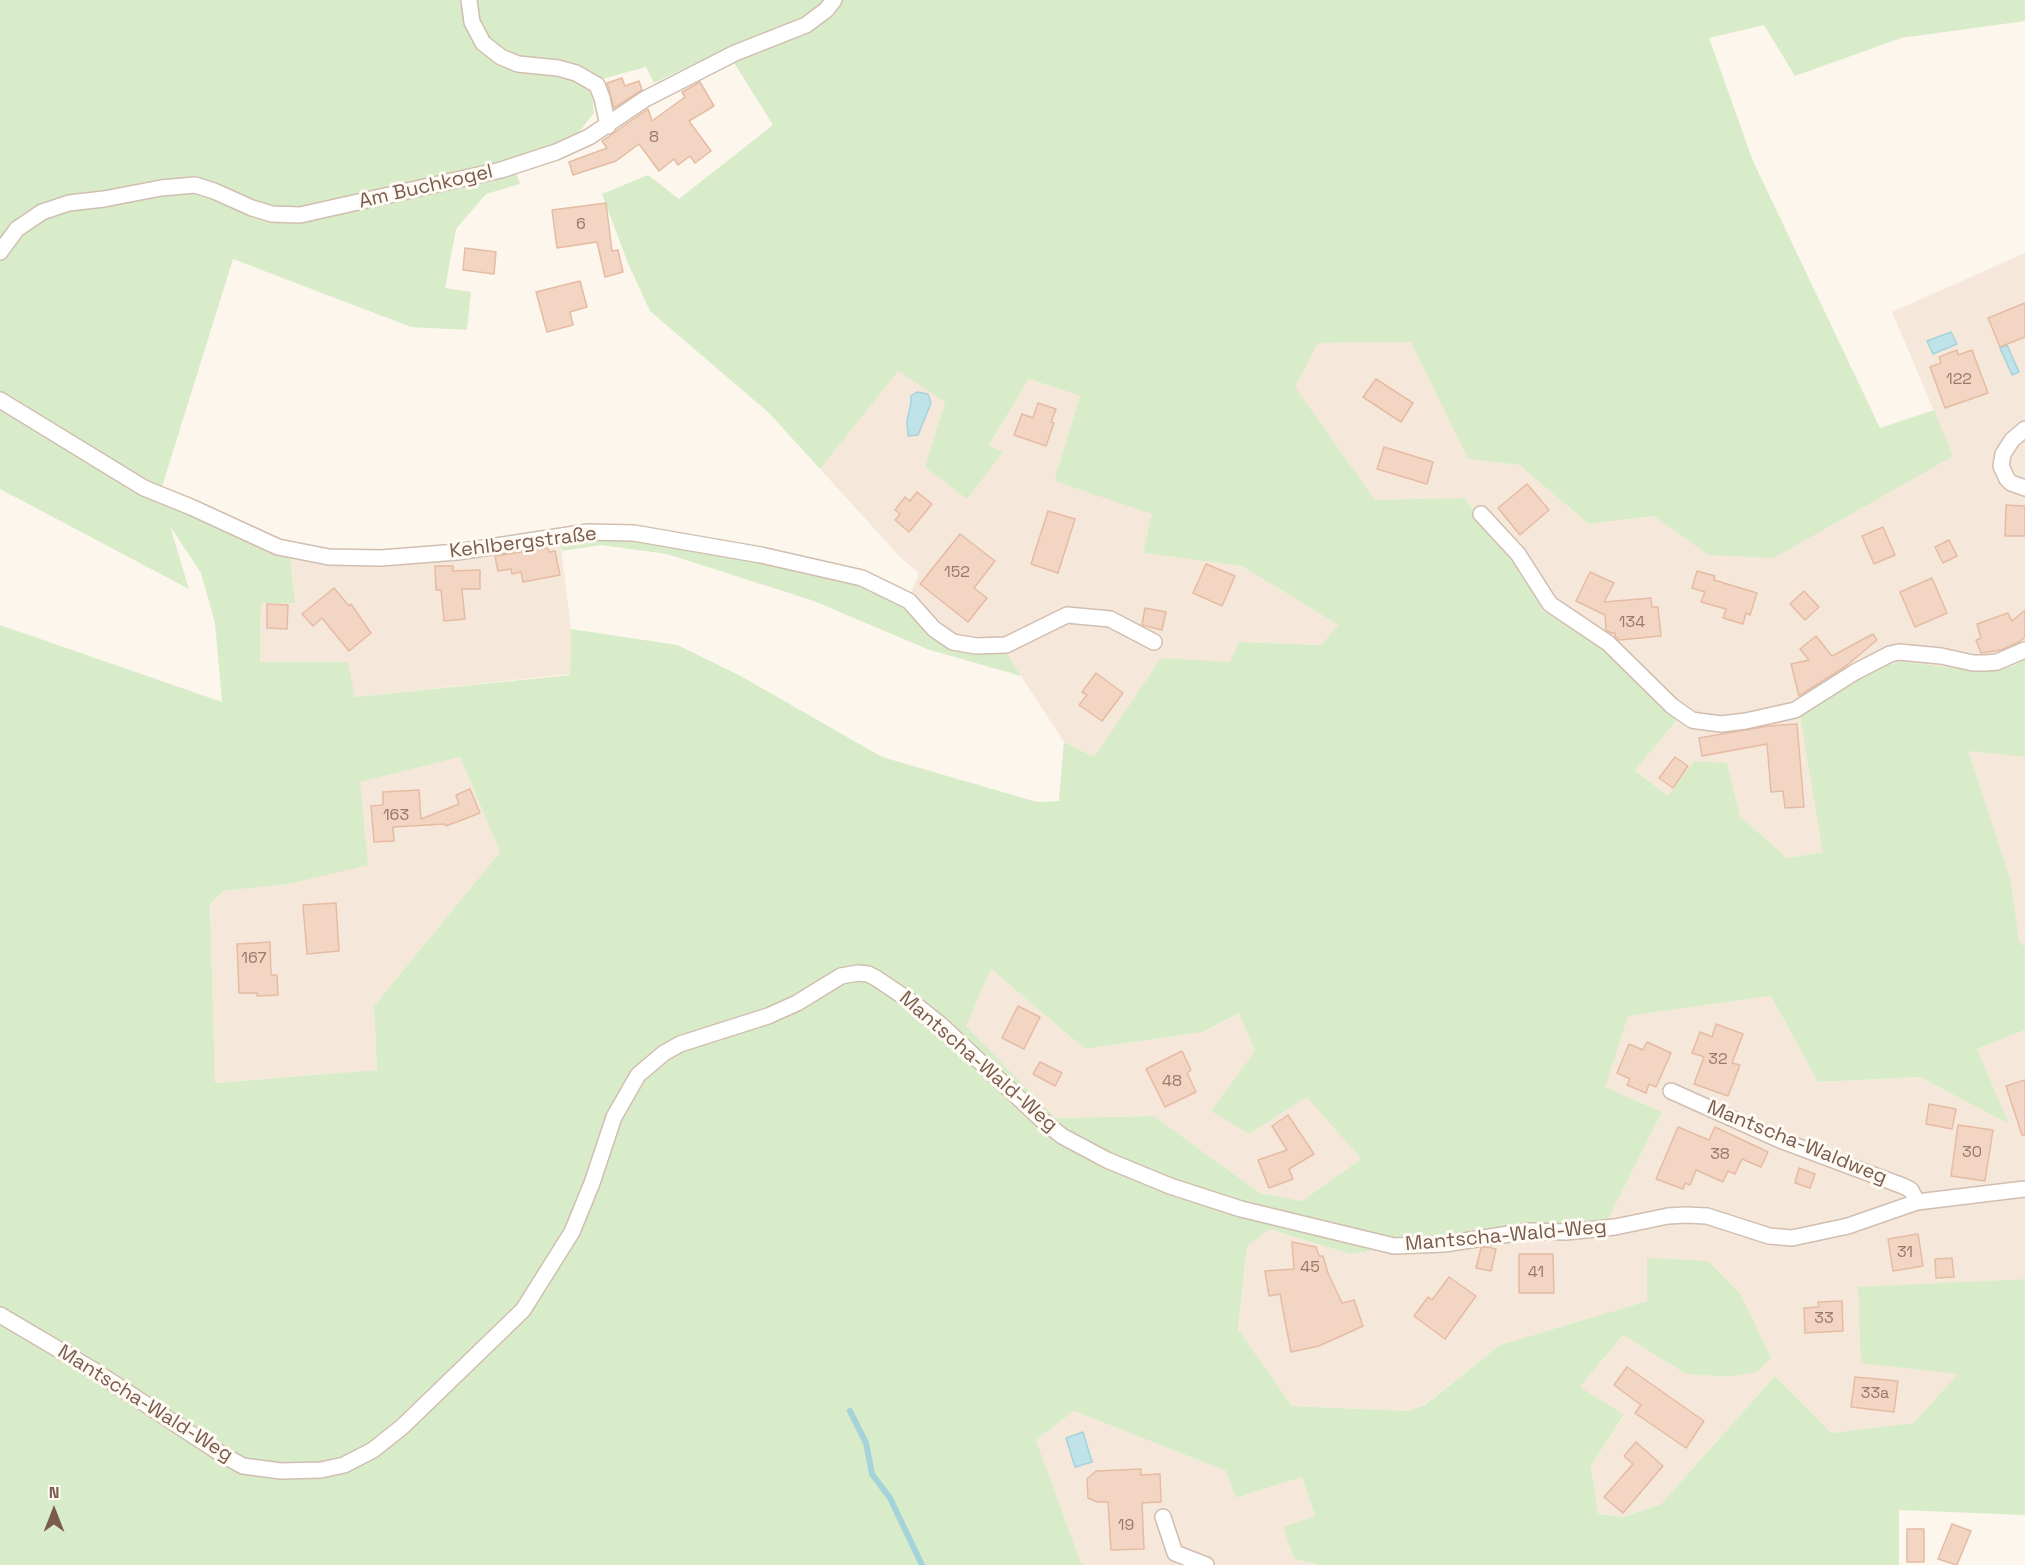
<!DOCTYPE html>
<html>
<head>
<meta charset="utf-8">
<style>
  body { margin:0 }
  #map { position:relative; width:2025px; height:1565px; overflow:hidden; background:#fdf6ec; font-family:"Space Grotesk",sans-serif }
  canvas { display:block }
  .north { position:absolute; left:24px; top:1481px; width:60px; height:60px; -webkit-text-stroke:4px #fffaf3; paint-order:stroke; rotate:0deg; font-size:16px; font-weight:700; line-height:24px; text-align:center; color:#7a5c4d }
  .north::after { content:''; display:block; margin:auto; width:21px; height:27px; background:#7a5c4d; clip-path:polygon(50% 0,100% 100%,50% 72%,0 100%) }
</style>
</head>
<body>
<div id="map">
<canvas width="2025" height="1565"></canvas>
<div class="north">N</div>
</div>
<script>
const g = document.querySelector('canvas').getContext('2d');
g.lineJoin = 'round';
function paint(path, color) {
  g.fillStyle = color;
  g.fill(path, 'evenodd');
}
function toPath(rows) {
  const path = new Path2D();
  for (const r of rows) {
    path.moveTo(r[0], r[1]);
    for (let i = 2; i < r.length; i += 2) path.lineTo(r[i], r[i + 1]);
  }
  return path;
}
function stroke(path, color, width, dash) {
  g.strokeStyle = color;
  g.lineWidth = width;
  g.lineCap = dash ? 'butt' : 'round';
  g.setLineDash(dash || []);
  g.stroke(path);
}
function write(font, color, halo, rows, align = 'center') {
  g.font = font + ' "Space Grotesk",sans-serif';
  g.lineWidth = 6;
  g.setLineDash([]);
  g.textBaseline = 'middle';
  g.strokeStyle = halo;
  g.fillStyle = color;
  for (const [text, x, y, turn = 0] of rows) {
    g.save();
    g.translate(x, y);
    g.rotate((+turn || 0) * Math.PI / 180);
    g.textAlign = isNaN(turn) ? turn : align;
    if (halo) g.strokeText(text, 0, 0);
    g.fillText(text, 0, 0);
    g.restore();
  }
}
paint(toPath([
  [2025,253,2025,659,2012,667,1959,669,1901,661,1858,674,1823,852,1787,858,1740,816,1727,763,1694,761,1668,796,1635,769,1679,719,1608,652,1543,611,1517,560,1464,498,1376,501,1294,387,1318,343,1412,342,1468,459,1519,465,1589,524,1655,516,1708,555,1953,456,1892,312],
  [898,370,945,402,925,467,1003,453,989,446,1029,379,1080,396,1054,481,1153,514,1143,553,1242,566,1338,625,1321,645,1239,642,1230,663,1161,658,1094,757,1064,742,1021,676,999,639,971,639,948,632,910,595,919,573,901,558,820,469],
  [560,540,571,629,570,674,355,697,260,663,261,603,295,603,290,554,308,559],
  [1967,750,2025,757,2025,947,2019,941,2011,881],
  [460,757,500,852,374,1006,377,1070,215,1083,210,904,223,891,289,884,360,782],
  [991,969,1085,1049,1203,1032,1240,1013,1255,1051,1212,1111,1249,1134,1307,1096,1361,1159,1302,1201,1260,1193,1154,1116,1056,1118,966,1026],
  [1771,996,1818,1082,1920,1077,2008,1123,1977,1049,2025,1030,2025,1279,1858,1288,1959,1374,1914,1424,1831,1433,1775,1376,1661,1504,1624,1517,1598,1514,1591,1466,1624,1416,1580,1387,1623,1335,1686,1374,1729,1377,1757,1372,1647,1301,1500,1345,1424,1405,1408,1411,1292,1406,1238,1329,1247,1245,1269,1229,1350,1254,1544,1225,1607,1220,1662,1112,1605,1087,1627,1016],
  [1074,1411,1226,1471,1236,1498,1302,1477,1315,1516,1283,1527,1294,1559,1320,1565,1085,1565,1081,1563,1036,1440]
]), '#f5e8da');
paint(toPath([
  [0,0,827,0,802,19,725,49,654,83,646,67,602,79,592,92,594,113,579,132,585,148,515,171,520,184,486,194,456,229,445,288,471,292,467,330,411,327,233,259,161,490,166,506,290,554,295,603,261,603,260,662,348,662,355,697,570,675,571,629,677,645,739,675,882,757,1037,802,1059,801,1064,742,1094,757,1161,658,1230,662,1239,642,1321,645,1338,625,1242,566,1143,553,1152,514,1054,481,1080,396,1029,379,989,445,1003,452,967,499,925,467,945,402,898,371,820,469,769,413,650,311,627,261,602,194,648,175,679,199,773,125,733,61,838,5,842,0,2025,0,2025,21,1901,38,1795,76,1764,25,1709,38,1753,161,1880,428,1934,410,1953,456,1774,558,1708,555,1654,516,1589,524,1519,465,1468,459,1411,342,1318,343,1295,387,1375,500,1464,498,1517,560,1543,611,1608,652,1679,718,1635,770,1668,796,1694,761,1727,763,1740,816,1787,858,1823,852,1800,714,1858,674,1901,661,1959,669,2012,667,2025,659,2025,757,1968,751,2011,881,2019,941,2025,947,2025,1030,1977,1049,2009,1124,1920,1077,1818,1082,1771,996,1628,1016,1605,1087,1662,1112,1607,1221,1544,1225,1350,1254,1269,1229,1247,1246,1238,1329,1292,1406,1408,1411,1425,1405,1500,1345,1647,1301,1647,1258,1708,1261,1741,1295,1771,1358,1757,1372,1729,1377,1686,1374,1623,1335,1580,1387,1624,1415,1591,1466,1598,1514,1623,1517,1661,1504,1775,1376,1831,1433,1914,1423,1958,1374,1861,1363,1858,1287,2025,1279,2025,1515,1899,1510,1899,1565,1320,1565,1294,1559,1283,1527,1315,1516,1302,1477,1236,1498,1226,1471,1074,1411,1036,1440,1081,1563,1085,1565,0,1565,0,625,222,702,215,623,201,573,170,526,189,589,0,489],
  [460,757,500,852,374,1006,377,1070,215,1083,210,904,223,891,289,884,368,865,360,782],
  [991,969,1085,1049,1203,1032,1239,1013,1255,1051,1211,1111,1249,1134,1307,1097,1361,1159,1302,1201,1260,1193,1154,1116,1056,1118,966,1026],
  [603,536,780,564,863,586,906,607,935,639,954,648,1006,651,1021,676,927,649,814,601,667,554,601,545,562,551,560,540]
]), '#d8ecc9');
const water = toPath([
  [1951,332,1957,344,1933,354,1927,341,1951,332],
  [2007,345,2019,372,2012,375,2000,348,2007,345],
  [917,392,928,394,931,403,918,435,908,436,907,421,911,403,911,396,917,392],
  [1083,1432,1092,1462,1075,1467,1066,1438,1083,1432]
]);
paint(water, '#bfe3e8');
stroke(water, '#a5d3da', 1.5);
stroke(toPath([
  [850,1411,866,1443,872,1474,890,1498,922,1565]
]), '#a5d3da', 6);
const building = toPath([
  [622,78,625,86,639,81,642,90,614,108,607,83,622,78],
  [700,82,714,106,689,121,711,151,695,163,690,156,678,165,674,159,659,171,639,144,616,161,573,175,569,162,607,148,602,141,648,109,652,121,685,97,682,92,700,82],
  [606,203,612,251,618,250,623,272,605,277,597,242,557,248,552,210,606,203],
  [465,248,496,252,494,274,463,270,465,248],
  [580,281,587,307,570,312,573,325,547,332,536,292,580,281],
  [2025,303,2025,337,2000,347,1988,318,2025,303],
  [1957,350,1958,355,1972,350,1988,393,1945,408,1930,367,1941,363,1939,357,1957,350],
  [1376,379,1413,403,1401,422,1363,397,1376,379],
  [1038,403,1056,409,1051,422,1054,423,1046,446,1014,435,1022,414,1033,418,1038,403],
  [1384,447,1433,462,1427,484,1377,469,1384,447],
  [1527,484,1549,510,1520,535,1498,508,1527,484],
  [917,492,932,504,909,532,895,520,900,514,895,510,905,497,910,501,917,492],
  [2006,505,2025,506,2025,536,2005,536,2006,505],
  [1048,511,1075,519,1058,573,1031,564,1048,511],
  [1883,527,1895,555,1874,564,1862,536,1883,527],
  [960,534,995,561,974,588,987,598,968,622,920,584,960,534],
  [1949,540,1957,556,1943,563,1935,547,1949,540],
  [548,548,549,552,555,551,560,575,523,582,521,572,512,574,511,569,498,571,495,556,548,548],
  [1206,564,1235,576,1222,606,1193,593,1206,564],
  [435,566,453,566,453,571,480,570,480,589,462,589,465,619,444,621,441,590,436,590,435,566],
  [1697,571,1715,576,1714,580,1757,593,1750,615,1746,613,1743,624,1723,618,1726,609,1701,602,1705,592,1692,588,1697,571],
  [1590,572,1614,583,1604,602,1651,598,1652,607,1658,607,1661,636,1619,640,1615,636,1615,633,1611,633,1606,630,1605,615,1576,601,1590,572],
  [1932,578,1947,613,1915,627,1900,592,1932,578],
  [334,588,349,606,351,604,371,633,349,651,322,618,313,626,302,614,334,588],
  [1804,591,1819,607,1805,620,1790,604,1804,591],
  [267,604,288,605,287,629,267,628,267,604],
  [1145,608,1166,612,1162,630,1142,625,1145,608],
  [2025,610,2025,637,2019,642,2001,650,1981,653,1976,640,1981,638,1977,624,2008,613,2012,621,2025,610],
  [1873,634,1877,640,1846,666,1799,696,1791,664,1809,660,1800,649,1816,636,1832,656,1873,634],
  [1096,673,1123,693,1102,721,1079,705,1087,695,1082,692,1096,673],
  [1797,724,1804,807,1785,808,1783,791,1771,792,1767,744,1702,756,1699,738,1768,726,1797,724],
  [1675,757,1688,766,1673,788,1659,778,1675,757],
  [470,789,480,813,446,826,445,824,393,827,394,841,374,842,371,806,383,805,383,792,419,790,421,819,459,804,456,795,470,789],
  [336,903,339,951,307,954,303,905,336,903],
  [270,942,271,975,277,975,278,995,257,996,257,993,239,993,237,944,270,942],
  [1018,1006,1040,1017,1024,1049,1002,1038,1018,1006],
  [1716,1024,1743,1034,1732,1063,1740,1065,1728,1096,1694,1084,1704,1057,1692,1053,1700,1032,1712,1037,1716,1024],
  [1647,1042,1671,1053,1656,1087,1649,1084,1646,1093,1627,1085,1630,1079,1617,1073,1629,1044,1643,1050,1647,1042],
  [1182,1051,1191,1070,1187,1073,1196,1092,1165,1107,1146,1069,1182,1051],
  [1040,1062,1062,1073,1055,1086,1033,1074,1040,1062],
  [2025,1080,2025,1135,2022,1135,2006,1086,2025,1080],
  [1929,1104,1956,1109,1952,1129,1926,1124,1929,1104],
  [1288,1115,1314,1154,1289,1169,1293,1179,1269,1188,1258,1160,1287,1150,1272,1126,1288,1115],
  [1958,1125,1993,1130,1985,1181,1951,1176,1958,1125],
  [1678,1127,1709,1140,1715,1127,1768,1152,1761,1167,1742,1159,1735,1174,1728,1171,1723,1182,1696,1170,1690,1185,1685,1183,1683,1189,1656,1179,1678,1127],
  [1799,1168,1815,1174,1810,1188,1795,1183,1799,1168],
  [1918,1234,1923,1266,1893,1271,1888,1239,1918,1234],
  [1292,1242,1316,1247,1319,1256,1323,1256,1328,1273,1342,1303,1354,1300,1363,1326,1319,1346,1291,1352,1280,1294,1269,1296,1265,1271,1294,1269,1292,1242],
  [1487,1247,1496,1249,1491,1271,1476,1268,1481,1248,1487,1247],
  [1519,1254,1553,1254,1554,1293,1519,1293,1519,1254],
  [1952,1258,1954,1277,1936,1278,1935,1259,1952,1258],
  [1449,1277,1476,1296,1445,1339,1414,1316,1428,1297,1432,1300,1449,1277],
  [1842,1301,1843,1331,1805,1333,1804,1308,1819,1307,1818,1302,1842,1301],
  [1627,1367,1704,1421,1686,1448,1635,1413,1641,1405,1614,1385,1627,1367],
  [1855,1377,1898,1381,1894,1412,1851,1407,1855,1377],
  [1636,1442,1663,1466,1623,1513,1604,1497,1633,1464,1624,1456,1636,1442],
  [1141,1469,1141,1475,1160,1474,1161,1502,1142,1503,1144,1549,1111,1550,1108,1502,1097,1502,1088,1498,1087,1479,1096,1471,1141,1469],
  [1952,1524,1971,1531,1957,1565,1938,1559,1952,1524],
  [1907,1529,1924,1529,1924,1562,1907,1562,1907,1529]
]);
paint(building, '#f3d5c3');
stroke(building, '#e6bba3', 1.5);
const street = toPath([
  [469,0,472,22,483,43,501,57,518,64,558,68,576,73,597,85,602,98,608,126],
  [0,252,17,229,42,212,69,203,104,199,161,188,195,185,214,191,252,208,272,214,300,215,501,170,556,152,589,137,645,99,735,53,806,25,826,10,834,0],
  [0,400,144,488,191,507,278,547,329,557,381,558,457,552,588,532,634,533,761,555,862,578,909,601,934,629,953,642,976,646,1006,645,1067,615,1110,619,1154,642],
  [2025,429,2012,440,2003,454,2001,466,2007,479,2011,483,2025,488],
  [1481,514,1518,554,1550,604,1608,643,1672,706,1692,720,1698,721,1721,724,1746,721,1795,710,1855,672,1890,654,1899,652,1941,656,1973,663,1986,663,1997,662,2025,650],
  [1671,1091,1780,1140,1903,1186,1911,1190,1917,1202],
  [0,1315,95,1371,223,1455,243,1466,281,1471,321,1470,344,1465,373,1450,402,1427,523,1310,572,1232,592,1183,614,1117,638,1075,664,1053,680,1044,768,1016,797,1003,841,976,858,973,868,974,876,978,916,1005,941,1025,1042,1120,1062,1136,1107,1160,1170,1186,1241,1209,1394,1246,1444,1244,1529,1231,1566,1232,1615,1227,1668,1216,1686,1215,1707,1216,1769,1236,1792,1238,1848,1226,1917,1202,2025,1189],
  [1163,1517,1175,1553,1206,1565]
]);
stroke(street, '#d1beb0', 18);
stroke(street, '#fff', 15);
write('16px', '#987a6a', null, [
  ["8",654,138],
  ["6",581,225],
  ["122",1959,380],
  ["152",957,573],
  ["134",1632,623],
  ["163",396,816],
  ["167",254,959],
  ["32",1718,1060],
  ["48",1172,1082],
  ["30",1972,1153],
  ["38",1720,1155],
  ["31",1905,1253],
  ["45",1310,1268],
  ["41",1536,1273],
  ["33",1824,1319],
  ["33a",1875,1394],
  ["19",1126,1526]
]);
write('20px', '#7a5c4d', '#fffaf3', [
  ["Am Buchkogel",426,187,-13],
  ["Kehlbergstraße",523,543,-7],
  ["Mantscha-Wald-Weg",978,1062,41],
  ["Mantscha-Waldweg",1797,1143,22],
  ["Mantscha-Wald-Weg",1506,1236,-5],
  ["Mantscha-Wald-Weg",145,1404,32]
]);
</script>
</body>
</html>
